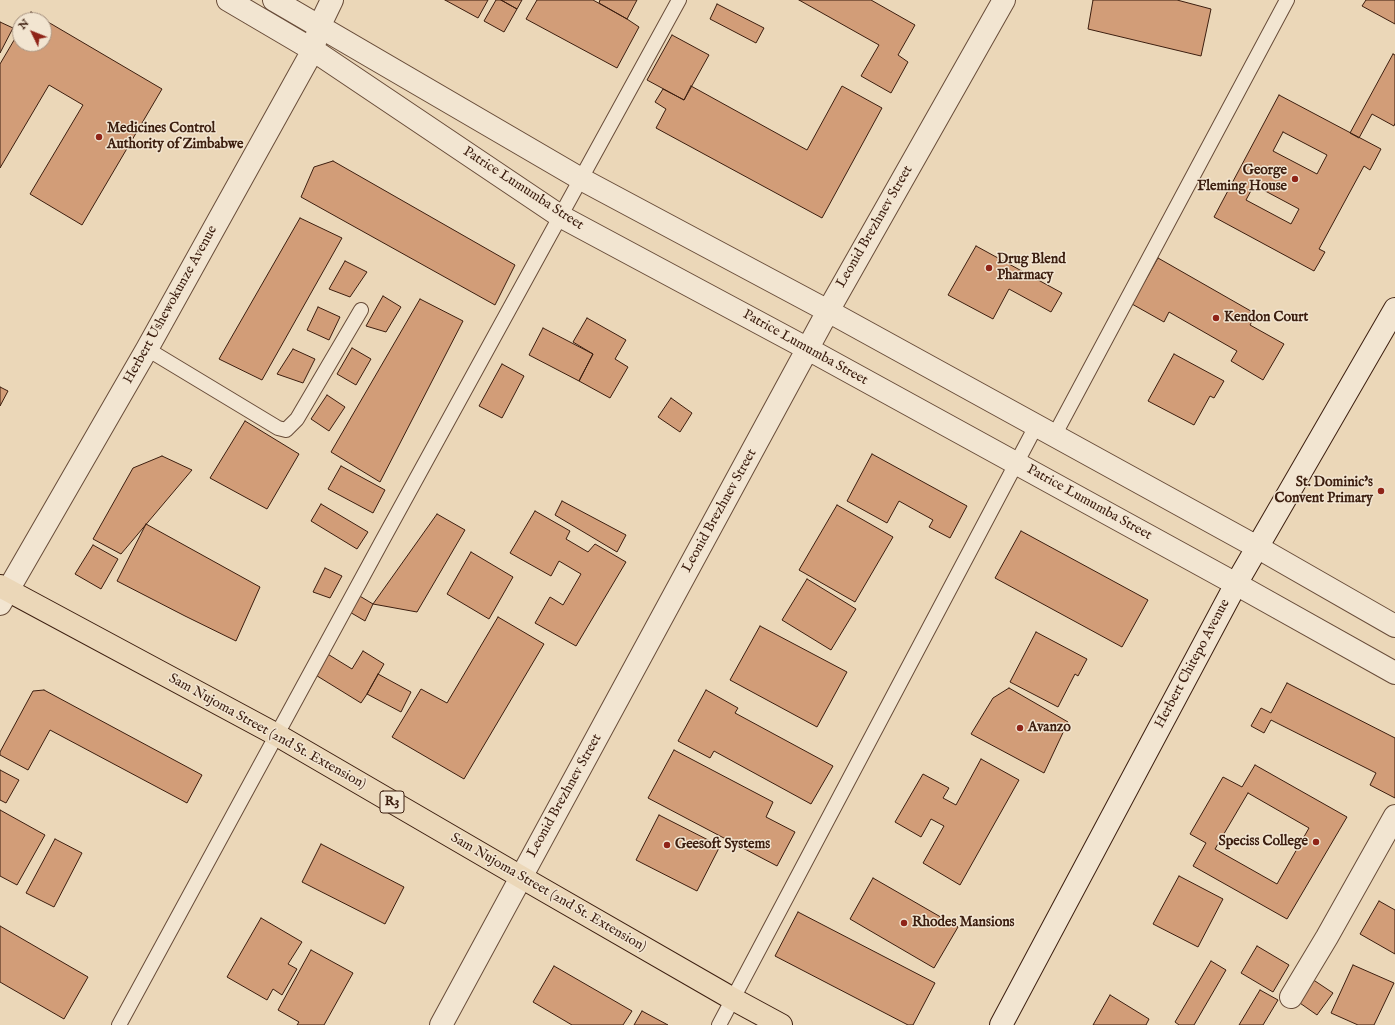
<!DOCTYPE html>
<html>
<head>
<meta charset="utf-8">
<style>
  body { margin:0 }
  #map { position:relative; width:1395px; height:1025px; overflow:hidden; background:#ebd7b8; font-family:"IM FELL English",serif }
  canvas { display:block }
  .north { position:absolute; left:12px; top:12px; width:40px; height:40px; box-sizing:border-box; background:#f2e5d1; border:1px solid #a99583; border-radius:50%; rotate:313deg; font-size:11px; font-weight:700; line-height:16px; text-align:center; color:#3c1e0f }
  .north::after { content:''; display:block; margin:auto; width:14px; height:18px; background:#8f2418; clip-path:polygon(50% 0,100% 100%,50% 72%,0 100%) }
</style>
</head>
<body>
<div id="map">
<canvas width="1395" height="1025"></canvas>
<div class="north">N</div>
</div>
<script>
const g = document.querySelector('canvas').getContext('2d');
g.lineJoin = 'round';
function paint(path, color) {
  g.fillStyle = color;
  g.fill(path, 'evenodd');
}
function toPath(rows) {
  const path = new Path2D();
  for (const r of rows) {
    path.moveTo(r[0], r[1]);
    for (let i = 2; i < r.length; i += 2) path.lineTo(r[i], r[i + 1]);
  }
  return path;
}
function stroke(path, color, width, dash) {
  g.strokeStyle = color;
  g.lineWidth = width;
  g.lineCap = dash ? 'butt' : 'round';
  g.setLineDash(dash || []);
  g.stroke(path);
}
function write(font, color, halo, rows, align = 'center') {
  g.font = font + ' "IM FELL English",serif';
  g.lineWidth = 3;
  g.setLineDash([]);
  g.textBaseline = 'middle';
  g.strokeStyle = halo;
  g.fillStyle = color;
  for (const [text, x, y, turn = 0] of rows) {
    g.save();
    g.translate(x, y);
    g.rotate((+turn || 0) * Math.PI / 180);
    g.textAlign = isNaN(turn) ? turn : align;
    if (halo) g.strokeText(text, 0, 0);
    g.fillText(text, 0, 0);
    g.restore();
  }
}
const building = toPath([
  [445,0,488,0,478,18,445,0],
  [496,0,501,0,517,9,504,32,484,21,496,0],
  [501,0,522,0,517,9,501,0],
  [537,0,593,0,627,19,639,27,617,68,526,19,537,0],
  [600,0,637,0,627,19,599,3,600,0],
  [799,0,871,0,915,25,898,55,908,62,891,93,861,76,879,45,799,0],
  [1093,0,1177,0,1211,9,1201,56,1088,29,1093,0],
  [1366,0,1395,0,1395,24,1362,6,1366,0],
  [717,4,764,28,756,43,710,19,717,4],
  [31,12,162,89,82,225,30,194,83,105,49,85,0,168,0,64,20,30,20,44,44,44,44,20,26,20,31,12],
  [0,22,13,28,0,53,0,22],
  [672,35,709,55,684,100,647,80,672,35],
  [1393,54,1395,55,1395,123,1394,126,1372,114,1359,138,1350,133,1393,54],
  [691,86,807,150,842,86,882,108,822,218,656,128,666,109,655,102,663,89,684,100,691,86],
  [1279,95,1381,149,1370,170,1364,166,1319,249,1325,252,1314,271,1214,217,1279,95],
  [1283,132,1327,155,1317,174,1273,151,1283,132],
  [1254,185,1299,209,1291,224,1246,200,1254,185],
  [333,161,515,265,495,305,301,197,314,167,333,161],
  [300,218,342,238,262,380,219,359,300,218],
  [976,246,1062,293,1051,312,1009,289,993,319,948,295,976,246],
  [1158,258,1256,314,1250,325,1284,344,1263,380,1231,361,1237,351,1169,312,1164,322,1132,304,1158,258],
  [345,261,367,272,350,297,329,289,345,261],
  [383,296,401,307,386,332,366,326,383,296],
  [420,299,463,321,380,482,331,452,420,299],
  [318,307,340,317,329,340,307,330,318,307],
  [587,318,626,340,615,359,628,367,610,398,579,381,593,354,573,342,587,318],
  [543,328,593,354,579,381,529,355,543,328],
  [352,348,371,359,356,385,337,374,352,348],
  [293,349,315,359,303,383,277,374,293,349],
  [1174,354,1224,381,1214,398,1210,396,1194,425,1148,401,1174,354],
  [502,364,524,376,502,418,479,406,502,364],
  [0,387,8,391,0,406,0,387],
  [327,395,345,407,329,431,311,419,327,395],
  [671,398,692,413,680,432,658,417,671,398],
  [245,421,299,454,267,509,210,478,245,421],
  [872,454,967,506,950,538,929,527,933,520,899,501,887,523,847,501,872,454],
  [162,456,192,470,121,554,93,539,133,468,162,456],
  [341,466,385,490,373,513,328,489,341,466],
  [562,501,626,535,617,552,555,515,562,501],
  [321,504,368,532,357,549,311,521,321,504],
  [837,505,893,537,855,602,799,570,837,505],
  [535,511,570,531,566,539,588,552,595,544,626,562,576,646,535,623,550,597,563,605,581,574,559,561,551,576,510,553,535,511],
  [437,514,465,530,417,612,373,604,437,514],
  [146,524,260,587,236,641,185,616,117,581,146,524],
  [1021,531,1148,600,1122,647,995,578,1021,531],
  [93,545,118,559,101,589,75,574,93,545],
  [471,552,513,577,489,619,447,594,471,552],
  [325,568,342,576,330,598,313,592,325,568],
  [807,579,856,609,831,650,782,620,807,579],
  [358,595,373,604,365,621,348,611,358,595],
  [498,617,544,644,464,779,392,737,421,689,447,703,498,617],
  [760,626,847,672,817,727,730,680,760,626],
  [1036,632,1087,659,1078,676,1075,674,1058,707,1010,682,1036,632],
  [363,651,384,664,367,694,361,703,314,674,326,653,352,669,363,651],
  [378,674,411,692,401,712,367,694,378,674],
  [1287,683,1395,738,1395,798,1370,785,1376,773,1271,720,1264,733,1251,726,1261,708,1271,713,1287,683],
  [1009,688,1068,722,1044,773,971,734,993,698,1009,688],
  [44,690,202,775,187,803,50,730,28,770,0,755,0,752,33,691,44,690],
  [706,690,738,708,735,713,833,766,811,804,714,751,710,758,678,741,706,690],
  [674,750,773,802,766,817,795,832,777,866,648,798,674,750],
  [981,759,1019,780,960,885,923,863,944,826,931,819,921,837,895,822,923,774,949,788,943,798,956,805,981,759],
  [1255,765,1347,817,1287,919,1193,866,1206,843,1190,834,1223,777,1242,787,1255,765],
  [1248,793,1309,828,1277,884,1215,849,1248,793],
  [0,770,19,780,6,803,0,800,0,770],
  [0,810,45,835,17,885,0,876,0,810],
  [659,815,720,846,697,891,636,860,659,815],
  [55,839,82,853,54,907,26,893,55,839],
  [321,844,404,887,385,924,302,882,321,844],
  [1179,876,1223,899,1198,947,1153,924,1179,876],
  [873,878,958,927,934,968,850,919,873,878],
  [1379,901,1395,910,1395,954,1360,934,1379,901],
  [798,912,935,983,913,1025,908,1025,775,956,798,912],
  [261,918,302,942,288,964,297,969,282,995,273,989,267,1000,227,977,261,918],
  [0,926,88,977,64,1019,0,982,0,926],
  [1257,946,1289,965,1273,992,1241,973,1257,946],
  [311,950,353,973,324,1025,297,1025,299,1022,278,1010,311,950],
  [1211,961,1226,970,1194,1025,1179,1025,1175,1022,1211,961],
  [1353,965,1394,983,1374,1025,1358,1025,1331,1013,1353,965],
  [554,966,632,1011,623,1025,572,1025,533,1002,554,966],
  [1312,979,1333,993,1317,1015,1297,1001,1312,979],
  [1260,990,1278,1000,1263,1025,1239,1025,1260,990],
  [1110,995,1149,1019,1146,1025,1093,1025,1110,995],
  [642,1011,668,1025,634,1025,642,1011]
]);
paint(building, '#d29d78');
stroke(building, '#3c1e0f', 1);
const service = toPath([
  [147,349,278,428,286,430,297,419,361,310],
  [1054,436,1287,0],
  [119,1025,381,543,679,0],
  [719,1025,1036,426]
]);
const minor = toPath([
  [228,0,313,50,560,216,808,349,1236,584,1395,673],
  [274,0,581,179,828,311,1257,547,1395,626],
  [0,604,147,349,313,50,319,27,332,0],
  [1291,997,1327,937,1395,816],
  [441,1025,828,311,1004,0]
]);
const secondary = toPath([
  [1001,1025,1236,584,1395,309]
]);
const trunk = toPath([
  [0,586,277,735,521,877,733,999,781,1025]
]);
stroke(service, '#684c39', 16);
stroke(minor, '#684c39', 24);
stroke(secondary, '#3c1e0f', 24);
stroke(trunk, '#3c1e0f', 24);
stroke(service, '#f2e5d1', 14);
stroke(minor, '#f2e5d1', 22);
stroke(secondary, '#f2e5d1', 22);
stroke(trunk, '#ebd7b8', 22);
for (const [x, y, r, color] of [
  [99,137,4,"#8f2418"],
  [1295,179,4,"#8f2418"],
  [989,268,4,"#8f2418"],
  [1216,318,4,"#8f2418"],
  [1381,491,4,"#8f2418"],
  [1020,728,4,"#8f2418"],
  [1316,842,4,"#8f2418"],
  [667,845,4,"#8f2418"],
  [904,923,4,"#8f2418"]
]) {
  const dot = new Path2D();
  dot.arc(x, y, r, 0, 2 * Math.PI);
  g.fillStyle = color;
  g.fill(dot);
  stroke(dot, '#f2e5d1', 1.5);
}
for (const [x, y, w] of [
  [392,802,24]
]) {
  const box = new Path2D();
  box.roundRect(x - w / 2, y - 11, w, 22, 3);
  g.fillStyle = '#f2e5d1';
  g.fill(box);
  stroke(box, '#3c1e0f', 1);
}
write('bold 13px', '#3c1e0f', null, [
  ["R3",392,802]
]);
write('bold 14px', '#3c1e0f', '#f2e5d1', [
  ["Medicines Control",107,129],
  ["Authority of Zimbabwe",107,145],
  ["George",1287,171,"right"],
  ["Fleming House",1287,187,"right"],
  ["Drug Blend",997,260],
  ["Pharmacy",997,276],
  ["Kendon Court",1224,318],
  ["St. Dominic's",1373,483,"right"],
  ["Convent Primary",1373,499,"right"],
  ["Avanzo",1028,728],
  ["Speciss College",1308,842,"right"],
  ["Geesoft Systems",675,845],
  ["Rhodes Mansions",912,923]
], 'left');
write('14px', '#3c1e0f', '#f2e5d1', [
  ["Patrice Lumumba Street",523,189,33],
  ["Leonid Brezhnev Street",875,227,-60],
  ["Herbert Ushewokunze Avenue",171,305,-61],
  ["Patrice Lumumba Street",805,348,29],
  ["Patrice Lumumba Street",1089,503,29],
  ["Leonid Brezhnev Street",720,511,-61],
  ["Herbert Chitepo Avenue",1193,664,-62],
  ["Sam Nujoma Street (2nd St. Extension)",267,732,29],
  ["Leonid Brezhnev Street",565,796,-61],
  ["Sam Nujoma Street (2nd St. Extension)",548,893,30]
]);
</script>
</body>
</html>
